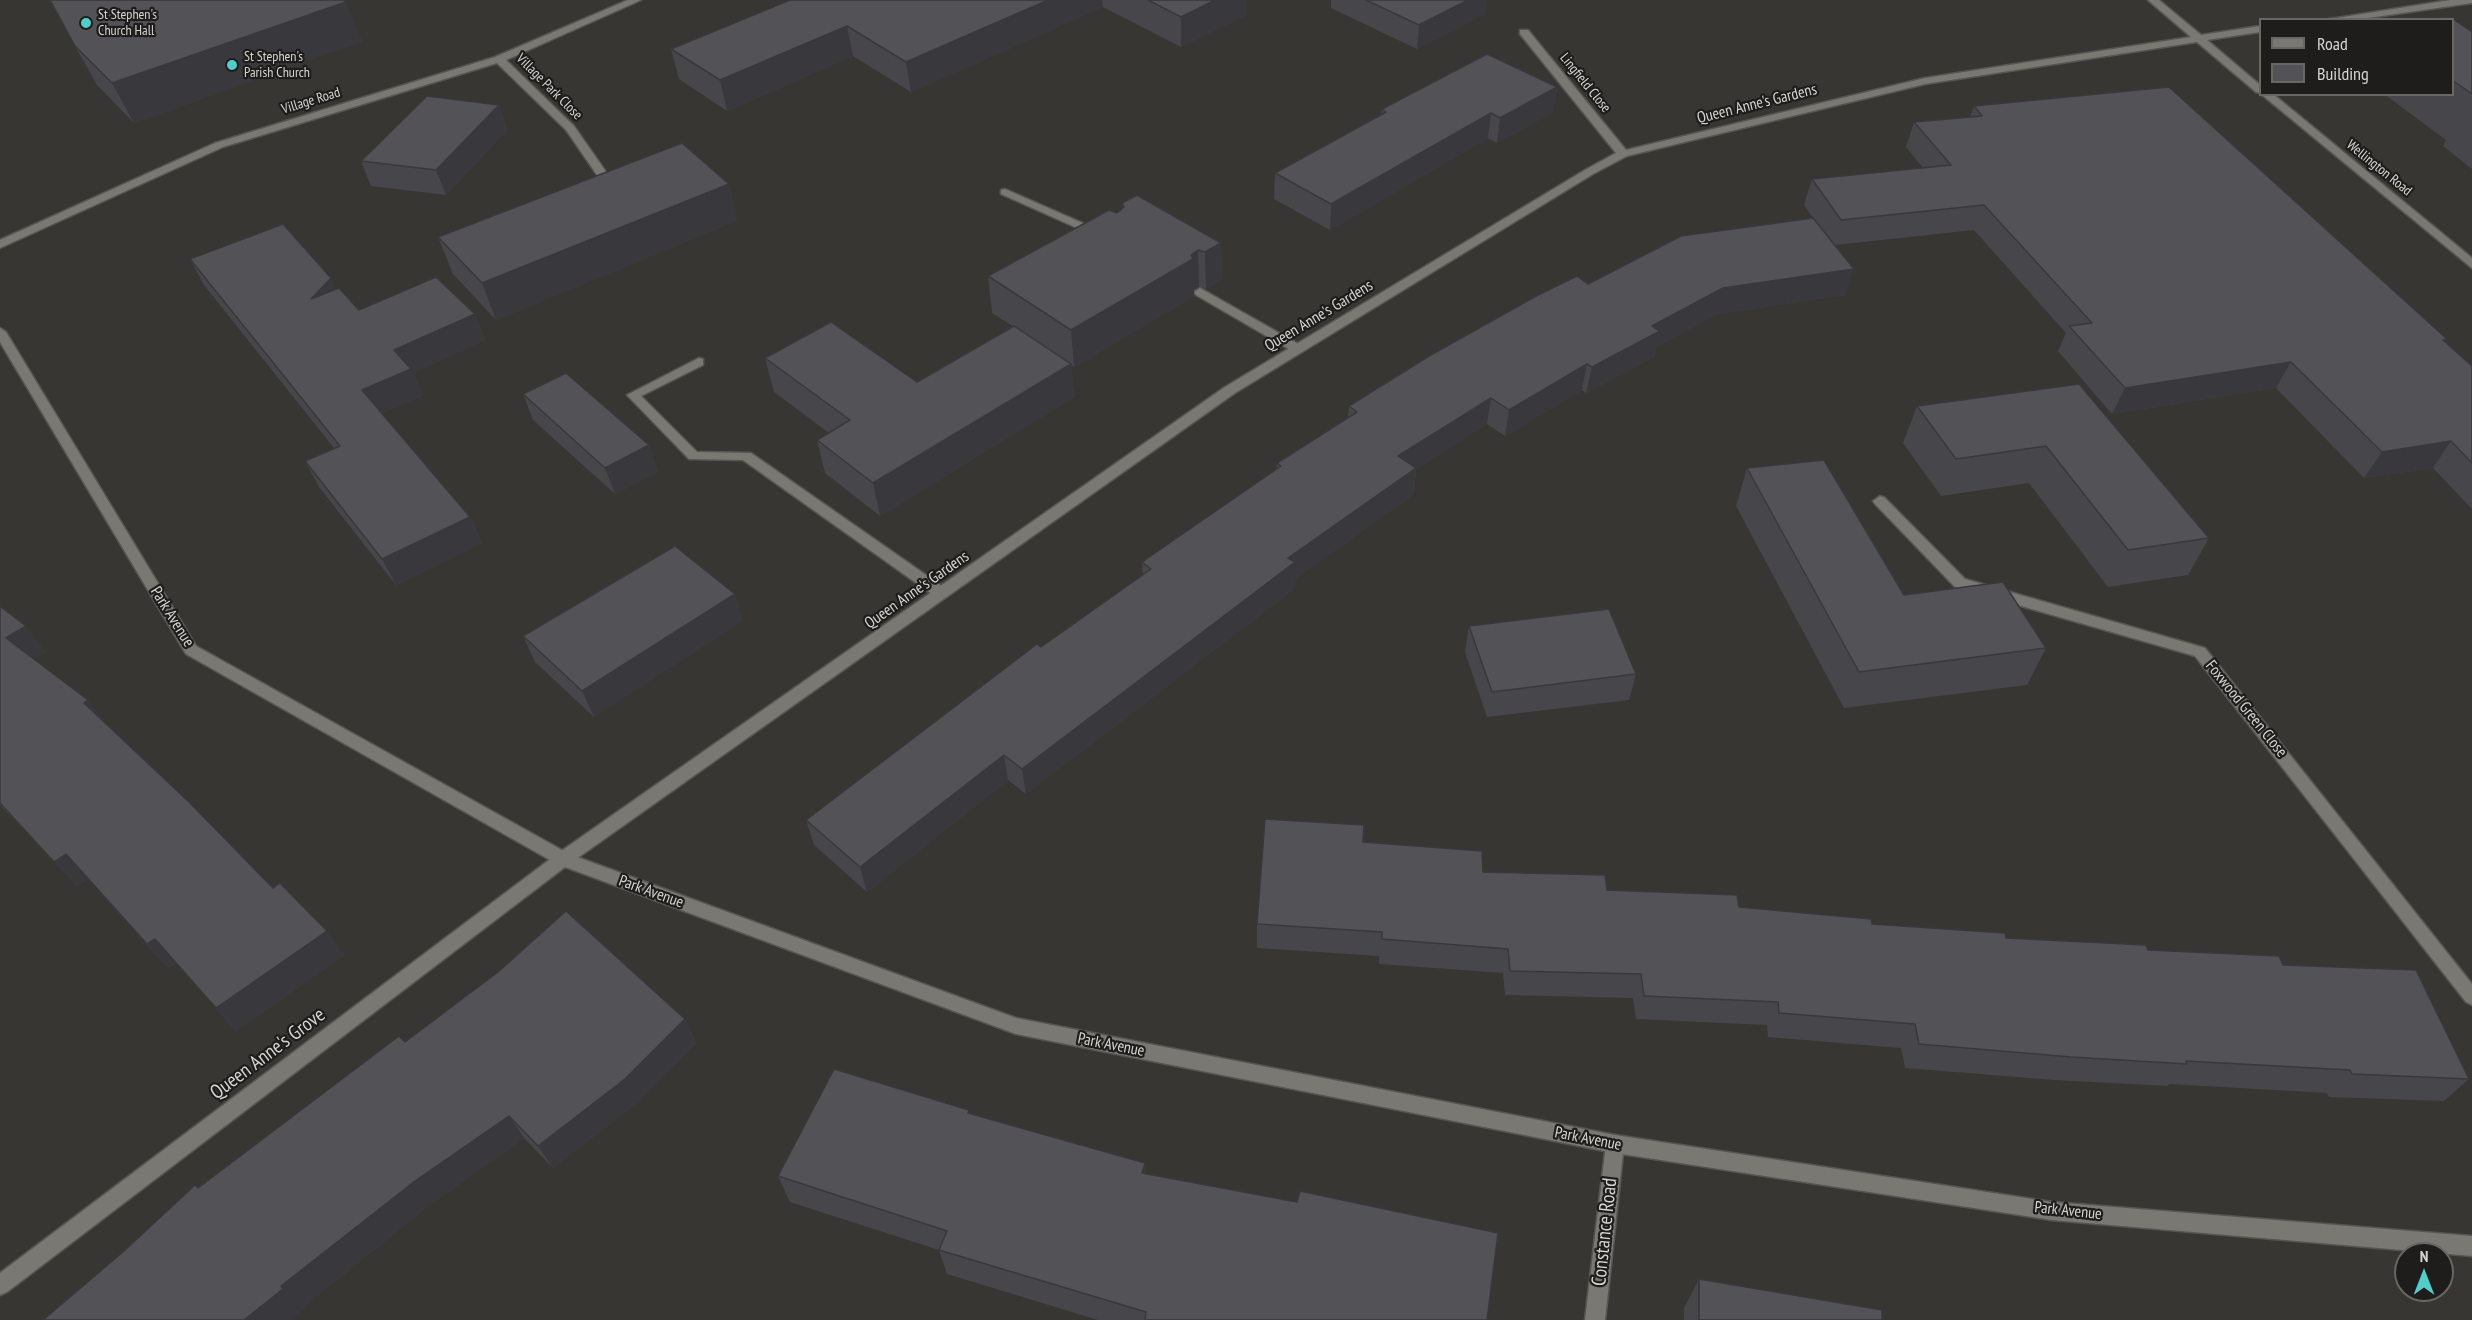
<!DOCTYPE html>
<html>
<head>
<meta charset="utf-8">
<style>
  body { margin:0 }
  #map { position:relative; width:2472px; height:1320px; overflow:hidden; background:#373632; font-family:"PT Sans Narrow",sans-serif }
  canvas { display:block }
  .legend { position:absolute; left:2259px; top:18px; width:195px; height:78px; box-sizing:border-box; background:#1e1d1b; border:2px solid #686764; margin:0; padding:8px 10px; list-style:none; font-size:18px; color:#d6d5d2 }
  .legend li { display:flex; align-items:center; gap:12px; height:30px }
  .legend b { width:30px; border:2px solid #686764 }
  .north { position:absolute; left:2394px; top:1242px; width:60px; height:60px; box-sizing:border-box; background:#1e1d1b; border:2px solid #686764; border-radius:50%; rotate:0deg; font-size:16px; font-weight:700; line-height:24px; text-align:center; color:#d6d5d2 }
  .north::after { content:''; display:block; margin:auto; width:21px; height:27px; background:#53cdca; clip-path:polygon(50% 0,100% 100%,50% 72%,0 100%) }
</style>
</head>
<body>
<div id="map">
<canvas width="2472" height="1320"></canvas>
<ul class="legend">
<li><b style="height:8px;background:#797873"></b>Road</li>
<li><b style="height:16px;background:#525257"></b>Building</li>
</ul>
<div class="north">N</div>
</div>
<script>
const g = document.querySelector('canvas').getContext('2d');
g.lineJoin = 'round';
function toPath(rows) {
  const path = new Path2D();
  for (const r of rows) {
    path.moveTo(r[0], r[1]);
    for (let i = 2; i < r.length; i += 2) path.lineTo(r[i], r[i + 1]);
  }
  return path;
}
function stroke(path, color, width, dash) {
  g.strokeStyle = color;
  g.lineWidth = width;
  g.lineCap = dash ? 'butt' : 'round';
  g.setLineDash(dash || []);
  g.stroke(path);
}
function paint(path, color) {
  g.fillStyle = color;
  g.fill(path, 'evenodd');
}
function write(font, color, halo, rows, align = 'center') {
  g.font = font + ' "PT Sans Narrow",sans-serif';
  g.lineWidth = 4.5;
  g.setLineDash([]);
  g.textBaseline = 'middle';
  g.strokeStyle = halo;
  g.fillStyle = color;
  for (const [text, x, y, turn = 0] of rows) {
    g.save();
    g.translate(x, y);
    g.rotate((+turn || 0) * Math.PI / 180);
    g.textAlign = isNaN(turn) ? turn : align;
    if (halo) g.strokeText(text, 0, 0);
    g.fillText(text, 0, 0);
    g.restore();
  }
}
const lane = toPath([
  [1005,189,1103,232,1105,234,1099,237,1095,236,1001,194,1001,190,1005,189],
  [1200,288,1302,346,1304,349,1302,352,1294,352,1196,295,1194,292,1200,288],
  [699,358,703,359,703,365,641,396,697,452,751,453,946,589,948,593,946,597,936,597,743,460,689,459,627,395,699,358]
]);
const street = toPath([
  [628,0,641,0,506,60,574,126,618,189,616,191,608,191,566,130,497,63,223,147,0,248,0,240,215,143,495,57,628,0],
  [2148,0,2159,0,2201,35,2260,26,2260,32,2207,40,2260,85,2260,93,2256,92,2197,42,1925,84,1627,156,1593,174,1235,393,569,864,7,1292,0,1295,0,1273,557,854,1225,387,1585,170,1616,153,1520,34,1520,30,1528,30,1626,150,1925,78,2191,37,2148,0],
  [2450,0,2472,0,2472,3,2354,20,2324,20,2450,0],
  [2261,94,2273,94,2472,258,2472,268,2261,94],
  [1880,496,1885,498,1965,579,2205,648,2472,984,2472,1005,2466,1002,2195,656,1955,587,1875,504,1873,501,1880,496],
  [1615,1135,1622,1138,1624,1144,1605,1320,1585,1320,1606,1144,1608,1138,1615,1135]
]);
const secondary = toPath([
  [0,328,6,332,196,646,569,854,1016,1018,1615,1135,2052,1202,2472,1236,2472,1256,2052,1220,1615,1153,1016,1034,557,864,186,654,0,342,0,328]
]);
stroke(lane, '#555551', 3);
stroke(street, '#555551', 3);
stroke(secondary, '#555551', 3);
paint(lane, '#797873');
paint(street, '#797873');
paint(secondary, '#797873');
paint(toPath([
  [49,0,343,0,362,41,134,123,97,85],
  [790,0,1246,0,1246,15,1181,47,1103,7,911,92,853,56,727,111,679,79,671,49],
  [1331,0,1486,0,1485,14,1417,49,1331,8],
  [2452,20,2472,32,2472,169,2443,146,2446,140,2384,94,2452,94],
  [1557,87,1553,112,1497,143,1488,138,1330,230,1274,199,1275,173,1381,114,1382,109],
  [499,105,507,130,446,195,371,186,361,161],
  [1974,106,2445,342,2472,366,2472,509,2433,468,2364,478,2276,388,2112,414,2058,351,2066,333,1974,230,1835,245,1846,295,1717,314,1656,347,1654,357,1586,393,1582,390,1505,436,1487,424,1416,469,1414,494,1295,579,1294,589,1026,794,1008,780,867,892,814,845,806,820,1041,647,1143,575,1142,562,1276,469,1277,463,1348,418,1349,406,1588,284,1818,225,1804,205,1812,179,1923,168,1906,147,1914,122,1970,117],
  [1122,203,1221,243,1222,279,1206,289,1199,286,1194,290,1194,296,1074,367,1071,365,1074,397,880,516,825,473,817,440,829,433,774,392,765,358,917,382,1014,327,992,313,988,276,1117,213,1122,209],
  [738,220,496,320,453,274,438,237],
  [190,259,336,289,359,310,475,314,485,340,413,373,423,395,382,413,470,517,482,543,396,585,319,487,305,461,334,448,204,285],
  [2079,384,2209,538,2188,575,2108,587,2029,483,1941,496,1903,443,1917,406],
  [523,394,649,445,658,472,615,494,533,420],
  [1747,468,1904,595,2046,648,2027,685,1844,708,1736,506],
  [0,606,46,652,34,659,107,725,273,888,344,955,236,1031,176,963,168,968,88,879,77,886,0,805],
  [743,620,594,717,535,662,523,636],
  [1469,626,1636,674,1629,700,1487,717,1465,652],
  [1363,842,1483,872,1607,890,1872,924,2006,938,2148,950,2283,965,2469,1079,2444,1101,2329,1097,2327,1093,2169,1084,2168,1086,2054,1080,1905,1068,1901,1048,1768,1037,1767,1025,1636,1019,1633,998,1505,995,1503,973,1379,964,1379,956,1257,948,1257,924],
  [685,1019,696,1043,638,1102,553,1168,524,1138,432,1203,303,1307,305,1309,124,1251,195,1185,199,1188,405,1042],
  [970,1114,1145,1163,1146,1174,1487,1320,1098,1320,947,1274,939,1250,790,1202,778,1176],
  [1699,1279,1882,1320,1684,1320,1684,1308]
]), '#47474b');
paint(toPath([
  [1048,0,1102,0,1103,7,911,92,906,62],
  [1215,0,1246,0,1246,15,1181,47,1181,17],
  [1468,0,1486,0,1485,14,1417,49,1419,25],
  [346,2,362,41,134,123,112,83],
  [847,26,853,56,727,111,720,80],
  [1557,87,1553,112,1497,143,1500,118],
  [499,105,507,130,446,195,436,170],
  [1491,113,1488,138,1330,230,1331,204],
  [729,184,738,220,496,320,482,283],
  [1221,243,1222,279,1206,289,1205,252],
  [1198,250,1199,286,1194,290,1194,296,1074,367,1071,330,1191,255],
  [1854,269,1846,295,1717,314,1656,347,1654,357,1586,393,1592,367,1652,326,1723,288],
  [331,278,343,304,311,299],
  [475,314,485,340,413,373,423,395,375,416,362,390,394,350],
  [2291,362,2276,388,2112,414,2125,388],
  [1071,364,1074,397,880,516,873,483],
  [1587,364,1582,390,1505,436,1509,410],
  [1491,398,1487,424,1416,469,1414,494,1295,579,1294,589,1026,794,1022,769,1288,558,1398,456],
  [2451,441,2433,468,2364,478,2382,452],
  [649,445,658,472,615,494,605,468],
  [470,517,482,543,396,585,382,559],
  [735,594,743,620,594,717,582,691],
  [26,626,46,652,27,664,6,638],
  [88,700,108,726,84,703],
  [1004,755,1008,780,867,892,860,867],
  [66,854,88,879,77,886,54,862],
  [327,931,344,955,236,1031,216,1008],
  [155,939,176,963,168,968,147,944],
  [685,1019,696,1043,638,1102,553,1168,538,1146],
  [509,1116,524,1138,432,1203,303,1307,305,1309,291,1320,244,1320,281,1286,415,1181],
  [1145,1163,1147,1189,1142,1173]
]), '#39393d');
const building = toPath([
  [50,0,343,0,346,2,112,83,75,46,50,0],
  [790,0,1048,0,906,62,847,26,720,80,671,49,790,0],
  [1148,0,1215,0,1181,17,1148,0],
  [1366,0,1468,0,1419,25,1366,0],
  [2450,17,2472,32,2472,94,2452,80,2452,20,2433,20,2450,17],
  [1487,54,1557,87,1500,118,1491,113,1331,204,1275,173,1386,112,1382,109,1487,54],
  [2169,87,2447,339,2443,340,2472,366,2472,463,2451,441,2382,452,2291,362,2125,388,2069,326,2092,323,1984,205,1841,220,1812,179,1951,165,1914,122,1982,116,1974,106,2169,87],
  [427,96,499,105,436,170,361,161,427,96],
  [682,143,729,184,482,283,438,237,682,143],
  [1137,195,1221,243,1205,252,1198,250,1191,255,1193,259,1071,330,988,276,1109,210,1117,213,1124,207,1122,203,1137,195],
  [1813,218,1854,269,1723,288,1652,326,1660,331,1592,367,1587,364,1509,410,1491,398,1398,456,1416,468,1288,558,1295,562,1022,769,1004,755,860,867,806,820,1037,644,1041,647,1151,569,1142,562,1281,466,1277,463,1357,412,1349,406,1429,356,1538,295,1577,276,1588,284,1681,236,1813,218],
  [283,224,331,278,311,299,339,288,359,310,436,277,475,314,394,350,411,369,362,390,470,517,382,559,305,461,340,446,190,259,283,224],
  [831,322,917,382,1014,326,1071,364,873,483,817,440,850,420,765,358,831,322],
  [566,373,649,445,605,468,523,394,566,373],
  [2079,384,2209,538,2128,550,2046,446,1956,459,1917,406,2079,384],
  [1824,460,1904,595,2003,582,2046,648,1859,672,1747,468,1824,460],
  [675,546,735,594,582,691,523,636,675,546],
  [0,606,26,626,6,638,88,700,84,703,189,802,273,888,280,883,327,931,216,1008,155,939,147,944,66,854,54,862,0,803,0,606],
  [1609,609,1636,674,1492,692,1469,626,1609,609],
  [1265,819,1364,825,1363,842,1482,851,1483,872,1605,875,1607,890,1737,895,1739,907,1871,919,1872,924,2005,933,2006,938,2146,945,2148,950,2279,956,2283,965,2416,970,2469,1079,2352,1074,2350,1070,2186,1061,2187,1064,2071,1057,1919,1044,1915,1024,1779,1013,1778,1002,1644,996,1641,974,1510,971,1508,949,1382,939,1382,932,1257,924,1265,819],
  [566,911,685,1019,625,1079,538,1146,509,1116,415,1181,281,1286,283,1289,244,1320,43,1320,124,1251,195,1185,198,1188,399,1036,405,1042,498,972,566,911],
  [834,1069,969,1110,968,1113,1145,1163,1142,1173,1297,1202,1300,1191,1498,1233,1487,1320,1145,1320,1146,1312,939,1250,947,1231,778,1176,834,1069],
  [1699,1279,1882,1310,1882,1320,1699,1320,1699,1279]
]);
paint(building, '#525257');
stroke(building, '#39393d', 1.5);
for (const [x, y, r, color] of [
  [86,23,6,"#53cdca"],
  [232,65,6,"#53cdca"]
]) {
  const dot = new Path2D();
  dot.arc(x, y, r, 0, 2 * Math.PI);
  g.fillStyle = color;
  g.fill(dot);
  stroke(dot, '#1e1d1b', 2);
}
write('14px', '#d6d5d2', '#1e1d1b', [
  ["St Stephen's",98,15],
  ["Church Hall",98,31],
  ["St Stephen's",244,57],
  ["Parish Church",244,73]
], 'left');
write('14px', '#d6d5d2', '#1e1d1b', [
  ["Lingfield Close",1585,83,51],
  ["Village Park Close",549,87,45],
  ["Village Road",311,101,-17],
  ["Wellington Road",2379,168,39]
]);
write('16px', '#d6d5d2', '#1e1d1b', [
  ["Queen Anne's Gardens",1757,104,-14],
  ["Queen Anne's Gardens",1319,316,-31],
  ["Queen Anne's Gardens",917,590,-35],
  ["Park Avenue",172,617,58],
  ["Foxwood Green Close",2246,709,51],
  ["Park Avenue",651,892,20],
  ["Park Avenue",1111,1045,11],
  ["Park Avenue",1588,1139,11],
  ["Park Avenue",2068,1211,6]
]);
write('20px', '#d6d5d2', '#1e1d1b', [
  ["Queen Anne's Grove",268,1054,-37],
  ["Constance Road",1605,1232,-84]
]);
</script>
</body>
</html>
